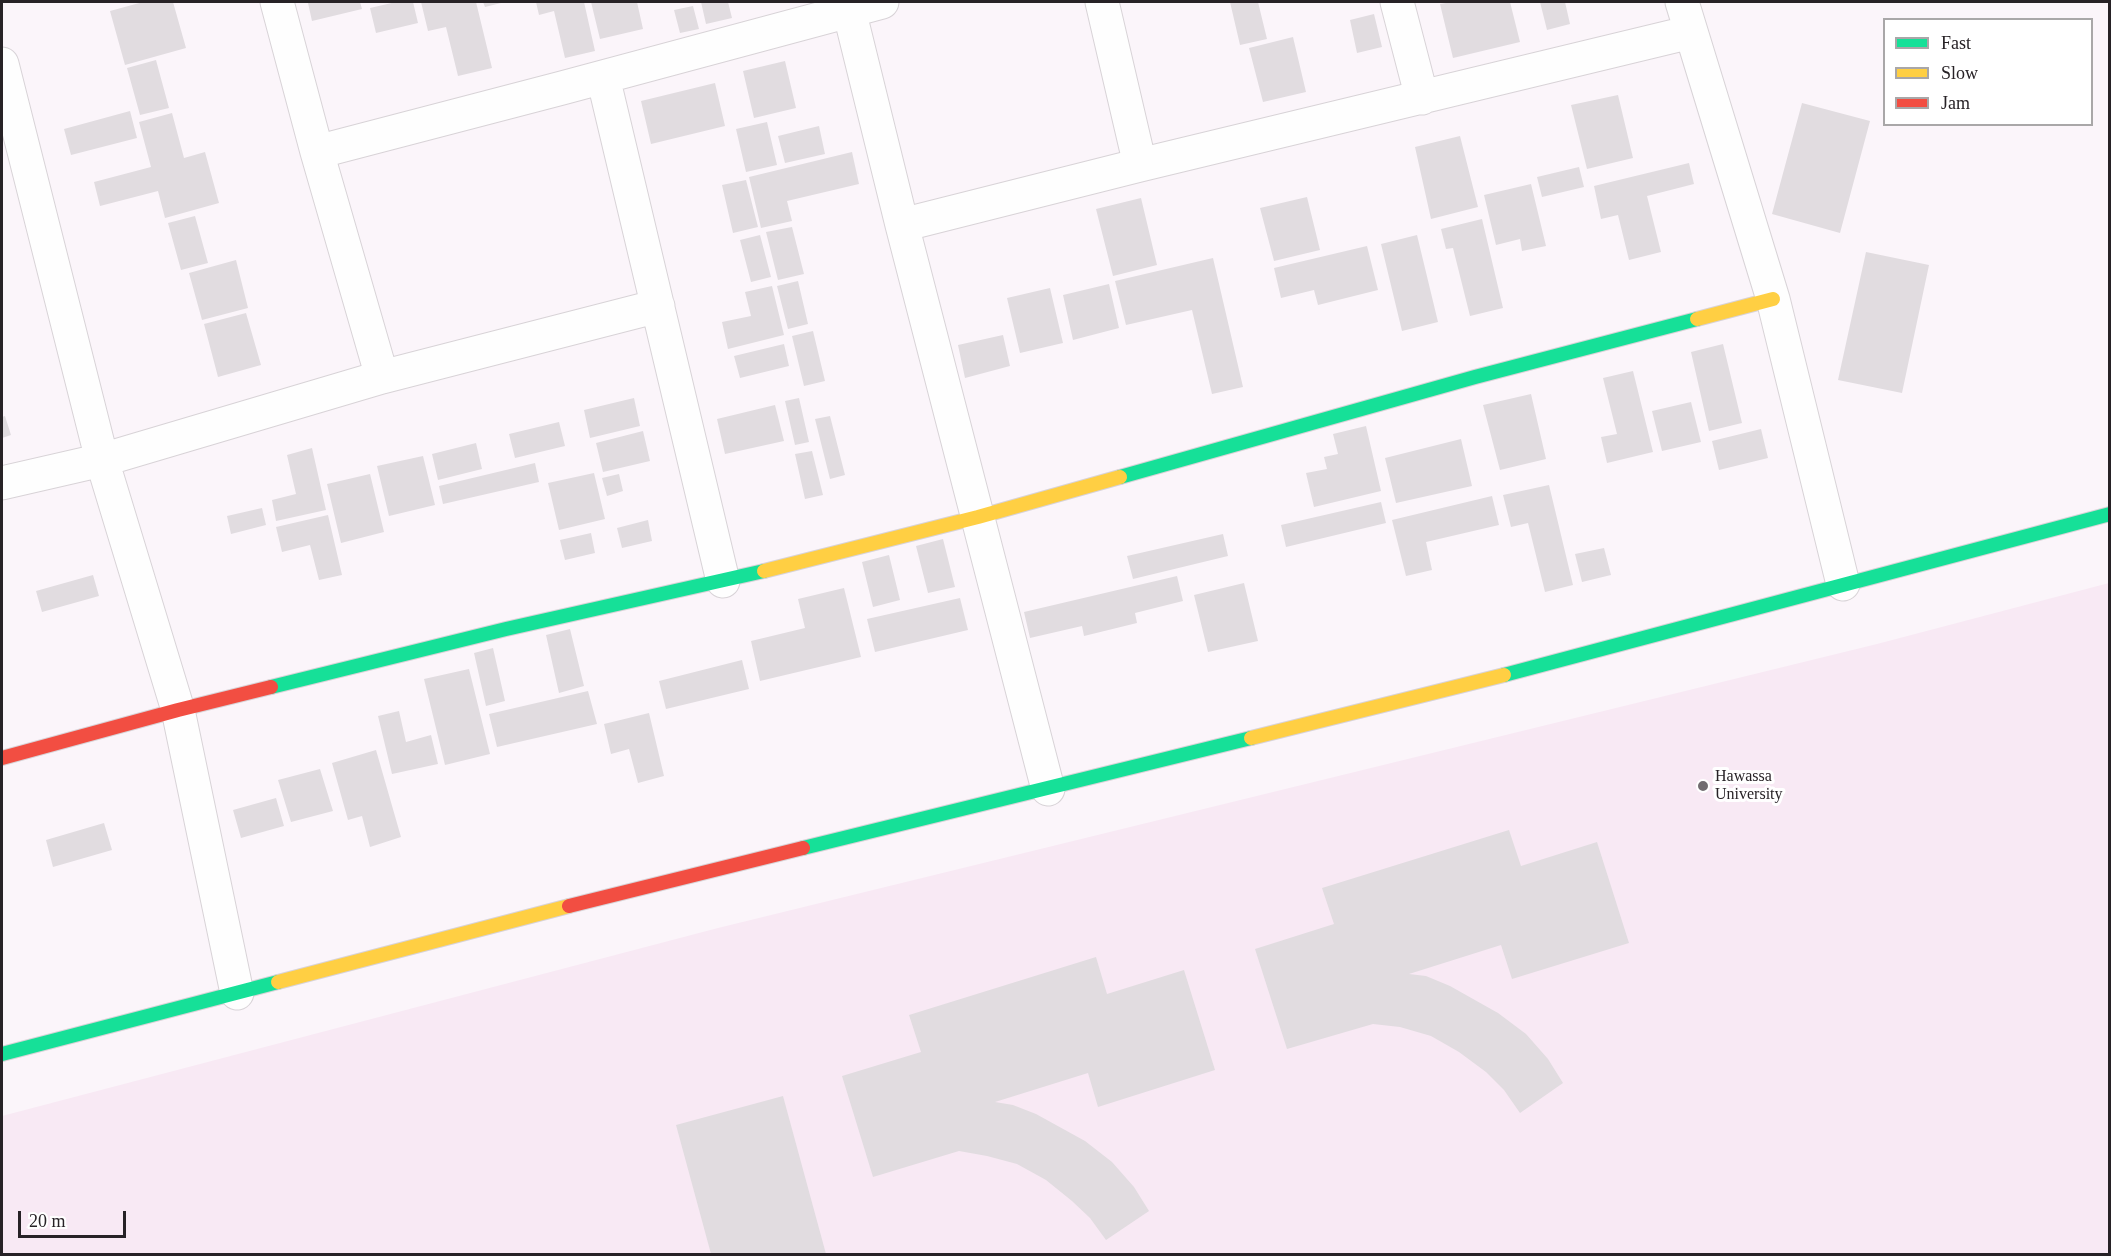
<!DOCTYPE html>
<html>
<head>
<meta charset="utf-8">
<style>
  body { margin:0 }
  #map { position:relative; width:2111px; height:1256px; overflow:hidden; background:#fbf5fa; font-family:"Times New Roman",serif }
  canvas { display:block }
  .frame { position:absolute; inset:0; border:3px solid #272226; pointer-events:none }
  .legend { position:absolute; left:1883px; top:18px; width:210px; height:108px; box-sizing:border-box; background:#fff; border:2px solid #a9a7a8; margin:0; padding:8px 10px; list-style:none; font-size:18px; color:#272226 }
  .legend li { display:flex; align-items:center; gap:12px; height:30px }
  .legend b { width:30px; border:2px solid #a9a7a8 }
  .scale { position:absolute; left:18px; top:1211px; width:108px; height:27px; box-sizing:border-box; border:3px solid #272226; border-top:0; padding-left:8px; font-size:18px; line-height:21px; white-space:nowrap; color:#272226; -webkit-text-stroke:4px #fff; paint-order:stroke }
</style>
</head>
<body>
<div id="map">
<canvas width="2111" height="1256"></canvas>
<div class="frame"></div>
<ul class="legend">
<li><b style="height:8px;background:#16e098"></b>Fast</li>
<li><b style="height:8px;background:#ffcf43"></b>Slow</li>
<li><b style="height:8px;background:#f24e42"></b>Jam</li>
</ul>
<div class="scale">20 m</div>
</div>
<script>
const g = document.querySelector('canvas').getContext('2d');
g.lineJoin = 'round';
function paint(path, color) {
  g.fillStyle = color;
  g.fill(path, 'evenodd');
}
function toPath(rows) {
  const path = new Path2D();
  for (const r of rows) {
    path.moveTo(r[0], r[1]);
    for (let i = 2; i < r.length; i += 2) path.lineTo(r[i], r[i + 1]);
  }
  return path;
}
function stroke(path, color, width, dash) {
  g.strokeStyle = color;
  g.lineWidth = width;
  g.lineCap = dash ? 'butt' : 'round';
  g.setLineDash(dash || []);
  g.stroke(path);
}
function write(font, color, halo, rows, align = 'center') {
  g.font = font + ' "Times New Roman",serif';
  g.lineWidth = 6;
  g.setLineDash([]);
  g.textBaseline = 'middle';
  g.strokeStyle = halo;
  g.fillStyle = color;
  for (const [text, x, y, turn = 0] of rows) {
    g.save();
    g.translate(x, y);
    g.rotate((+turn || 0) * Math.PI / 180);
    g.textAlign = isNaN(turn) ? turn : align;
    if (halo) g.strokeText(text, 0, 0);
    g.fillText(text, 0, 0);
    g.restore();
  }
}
paint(toPath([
  [2109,583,2109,1254,2,1254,2,1116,718,928,1877,644]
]), '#f8e9f4');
paint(toPath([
  [143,2,173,2,186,48,125,65,110,11],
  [315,2,360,2,362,9,312,21,308,3],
  [396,2,413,2,418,23,376,33,370,8],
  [421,2,476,2,492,68,458,76,446,27,428,31],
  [483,2,505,2,485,7],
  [536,2,584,2,595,51,565,58,554,11,539,15],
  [591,2,637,2,643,29,600,39],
  [701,2,728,2,732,18,706,24],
  [1230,2,1258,2,1267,39,1240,45],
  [1452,2,1510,2,1520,42,1453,58,1440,4],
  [1540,2,1565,2,1570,24,1547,30],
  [693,6,699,29,680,33,674,10],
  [1374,14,1382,47,1357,53,1350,20],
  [1293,37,1306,92,1263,102,1249,48],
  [156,60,169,108,140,115,127,68],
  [785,61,796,108,754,118,743,71],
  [715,83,725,126,651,144,641,101],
  [1618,95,1633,158,1587,169,1571,105],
  [1802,103,1870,121,1840,233,1772,214],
  [130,111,137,138,71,155,64,129],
  [172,113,184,158,205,152,219,203,165,218,158,191,100,206,94,182,151,167,139,122],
  [767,122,777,165,746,172,736,129],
  [819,126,825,154,785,163,778,136],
  [1460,136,1478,207,1431,219,1415,147],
  [852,152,859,184,787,201,792,221,761,228,749,177],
  [1689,163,1694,184,1647,196,1661,252,1629,260,1618,215,1601,219,1594,186],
  [1579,167,1584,187,1542,197,1537,177],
  [746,180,758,227,733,233,722,185],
  [1531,184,1546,246,1522,251,1520,239,1496,245,1484,195],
  [1307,197,1320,250,1274,261,1260,208],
  [1141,198,1157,265,1113,276,1096,209],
  [195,216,208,263,181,270,168,223],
  [1482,219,1503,308,1470,316,1453,248,1446,249,1441,229],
  [792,227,804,274,778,280,766,232],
  [760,235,771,277,751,282,740,240],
  [1417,235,1438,322,1402,331,1381,244],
  [1367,246,1378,290,1318,305,1314,290,1281,298,1274,268],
  [1866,252,1929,265,1902,393,1838,380],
  [1213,258,1243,387,1212,394,1192,310,1126,325,1115,281],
  [236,260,248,308,202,320,189,273],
  [798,281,808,324,788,329,777,286],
  [1109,284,1119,328,1073,340,1063,295],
  [772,286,784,335,728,349,722,322,751,316,745,292],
  [1050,288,1063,343,1020,353,1007,298],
  [246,313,261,365,218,377,204,324],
  [813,331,825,381,804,386,792,336],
  [1003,335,1010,366,965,378,958,345],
  [784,344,789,366,740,378,734,356],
  [1723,344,1742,423,1709,431,1691,352],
  [1633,371,1653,452,1607,463,1601,437,1617,434,1603,378],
  [1531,394,1546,459,1500,470,1483,405],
  [634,398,640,426,590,438,584,410],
  [799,398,809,442,795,445,785,401],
  [1691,402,1701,442,1662,451,1652,411],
  [775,405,784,441,725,454,717,419],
  [5,416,11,435,2,438,2,417],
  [830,416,845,475,830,479,815,419],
  [559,422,565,446,515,458,509,434],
  [1366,426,1381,491,1314,507,1306,473,1327,469,1324,457,1338,454,1333,434],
  [1761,429,1768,458,1719,470,1712,441],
  [643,431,650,461,603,472,596,443],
  [1461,439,1472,486,1396,503,1385,458],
  [476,443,482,469,438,480,432,454],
  [312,448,326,510,276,521,272,500,296,494,287,455],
  [812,451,823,495,805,499,795,454],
  [423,456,435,505,389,516,377,466],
  [535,463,539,482,443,504,439,486],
  [594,473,605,519,559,530,548,483],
  [370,474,384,532,341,543,327,484],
  [619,474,623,491,607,496,602,478],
  [1549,485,1573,585,1545,592,1528,523,1511,527,1503,495],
  [1492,496,1499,525,1426,542,1432,570,1406,576,1392,520],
  [1381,502,1386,523,1286,547,1281,525],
  [262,508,266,525,231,534,227,516],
  [328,515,342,575,319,580,310,545,282,552,276,527],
  [648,520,652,541,622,548,617,528],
  [591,533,595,553,565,560,560,540],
  [1223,534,1228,556,1133,579,1127,556],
  [943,539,955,587,928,593,916,546],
  [1604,548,1611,575,1582,582,1575,554],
  [889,555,900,600,873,607,862,562],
  [93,575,99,596,42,612,36,591],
  [1177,576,1183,601,1135,613,1137,623,1084,636,1082,626,1030,638,1024,612],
  [1244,583,1258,641,1208,652,1194,595],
  [844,588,861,657,760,681,751,641,805,628,798,599],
  [960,598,968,630,875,652,867,619],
  [570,629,584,686,559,693,546,635],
  [493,648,505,701,486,706,474,653],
  [742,660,749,689,666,709,659,681],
  [469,669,490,754,445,765,424,679],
  [588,691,597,724,497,747,489,714],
  [399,711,406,742,431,735,438,764,392,774,378,716],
  [649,713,664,776,638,783,629,749,611,754,604,724],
  [376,750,401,837,370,847,362,816,348,820,332,763],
  [320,769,333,811,291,822,278,780],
  [276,798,284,826,241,838,233,810],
  [104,823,112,850,53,867,46,840],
  [1509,830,1521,866,1597,842,1629,943,1512,979,1501,945,1409,974,1426,976,1450,986,1498,1013,1526,1034,1548,1059,1563,1083,1520,1113,1504,1090,1486,1072,1459,1052,1431,1036,1400,1027,1373,1024,1287,1049,1255,949,1334,924,1322,888],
  [1096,957,1107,994,1184,970,1215,1070,1098,1107,1088,1073,995,1102,1013,1105,1036,1114,1085,1141,1112,1162,1134,1187,1149,1211,1106,1240,1090,1218,1072,1201,1046,1180,1017,1164,987,1156,959,1151,873,1177,842,1076,921,1052,909,1015],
  [783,1096,826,1254,711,1254,676,1125]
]), '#e1dce0');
const street = toPath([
  [277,2,317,152,382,377],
  [1102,2,1140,165],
  [1397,2,1422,98],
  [1682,2,1773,299,1843,584],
  [849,10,902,225,1048,789],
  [2,64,102,460,178,710,237,993],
  [603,77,723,581],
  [317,152,562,88,882,2],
  [902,225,1140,165,1691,32],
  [2,483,102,460,382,377,658,306]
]);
const fast = toPath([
  [1120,477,1475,377,1697,319],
  [1504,675,2110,514],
  [271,687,506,629,764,571],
  [803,848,1251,738],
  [2,1054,278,982]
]);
const slow = toPath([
  [1697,319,1773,299],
  [764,571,978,517,1120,477],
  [1251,738,1504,675],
  [278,982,569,906]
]);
const jam = toPath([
  [2,758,178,710,271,687],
  [569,906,803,848]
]);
stroke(street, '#d8d3d7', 35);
stroke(fast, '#d8d3d7', 16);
stroke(slow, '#d8d3d7', 16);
stroke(jam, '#d8d3d7', 16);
stroke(street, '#fefefe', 33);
stroke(fast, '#16e098', 14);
stroke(slow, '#ffcf43', 14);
stroke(jam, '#f24e42', 14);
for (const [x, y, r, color] of [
  [1703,786,6,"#716c70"]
]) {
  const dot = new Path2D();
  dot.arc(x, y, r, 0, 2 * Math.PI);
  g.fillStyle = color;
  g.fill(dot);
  stroke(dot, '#fff', 2);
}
write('16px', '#272226', '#fff', [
  ["Hawassa",1715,777],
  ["University",1715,795]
], 'left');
</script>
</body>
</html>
